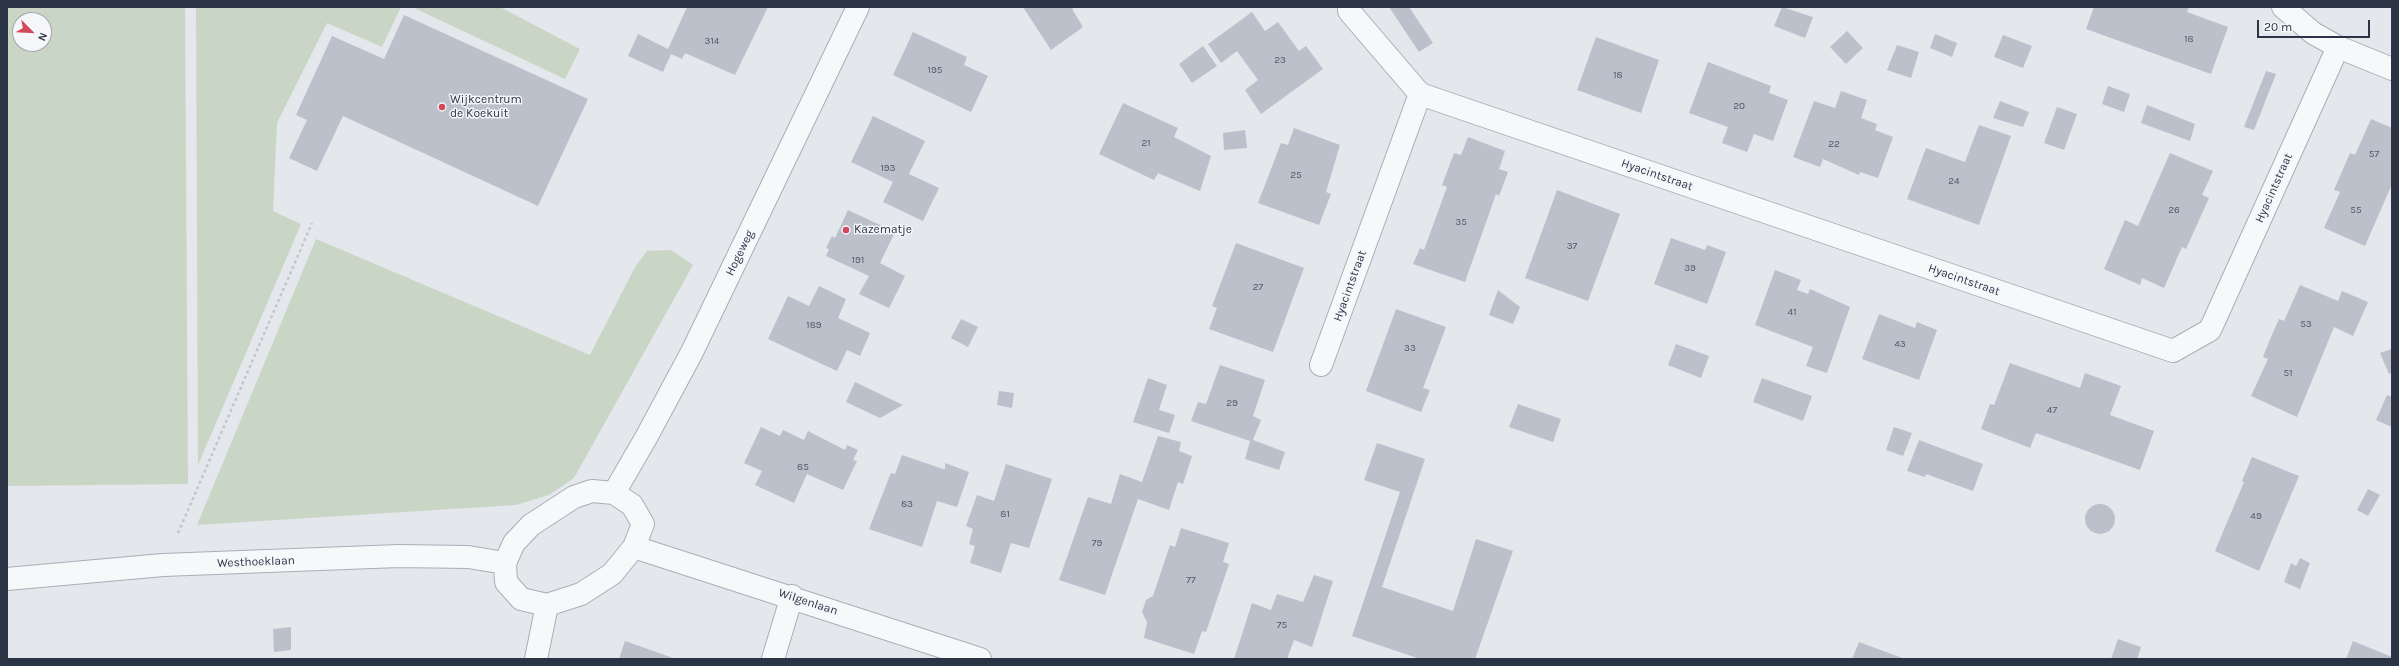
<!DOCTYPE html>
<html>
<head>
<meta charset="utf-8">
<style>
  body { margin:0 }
  #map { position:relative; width:2399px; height:666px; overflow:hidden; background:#e4e7ec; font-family:Karla,sans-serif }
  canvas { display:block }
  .frame { position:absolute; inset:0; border:8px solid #2b3445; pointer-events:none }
  .north { position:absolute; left:12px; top:12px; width:40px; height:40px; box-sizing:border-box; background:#f4f6f9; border:1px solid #a4a8b1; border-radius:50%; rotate:114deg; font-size:11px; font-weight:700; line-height:16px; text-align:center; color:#2b3445 }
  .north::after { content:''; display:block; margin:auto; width:14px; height:18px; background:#d1495b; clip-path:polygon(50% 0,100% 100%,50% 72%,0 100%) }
  .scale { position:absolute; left:2257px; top:20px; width:113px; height:18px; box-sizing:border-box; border:2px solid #2b3445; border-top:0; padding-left:5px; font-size:12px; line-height:14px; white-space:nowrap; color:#2b3445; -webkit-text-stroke:3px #f4f6f9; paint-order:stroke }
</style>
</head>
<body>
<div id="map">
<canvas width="2399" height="666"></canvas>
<div class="frame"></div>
<div class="north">N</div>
<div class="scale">20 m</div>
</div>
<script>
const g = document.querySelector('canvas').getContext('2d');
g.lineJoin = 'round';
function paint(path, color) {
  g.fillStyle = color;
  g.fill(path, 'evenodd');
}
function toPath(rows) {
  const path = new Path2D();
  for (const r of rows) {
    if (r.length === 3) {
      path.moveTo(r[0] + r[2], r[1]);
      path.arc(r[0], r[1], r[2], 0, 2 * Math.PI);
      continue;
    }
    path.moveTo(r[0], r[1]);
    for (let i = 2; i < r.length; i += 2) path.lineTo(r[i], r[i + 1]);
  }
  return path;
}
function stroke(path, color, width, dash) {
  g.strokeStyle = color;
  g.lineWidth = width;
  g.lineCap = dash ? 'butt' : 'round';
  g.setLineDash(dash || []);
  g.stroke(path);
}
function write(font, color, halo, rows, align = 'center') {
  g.font = font + ' Karla,sans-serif';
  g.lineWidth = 3;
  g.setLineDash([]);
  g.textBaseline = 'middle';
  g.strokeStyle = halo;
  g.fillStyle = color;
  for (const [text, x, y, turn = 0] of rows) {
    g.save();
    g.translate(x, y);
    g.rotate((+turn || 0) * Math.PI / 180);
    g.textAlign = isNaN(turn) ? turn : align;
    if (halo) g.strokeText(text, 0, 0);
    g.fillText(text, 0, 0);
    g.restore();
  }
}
paint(toPath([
  [7,7,185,7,188,484,7,486],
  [20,20,44,20,44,44,20,44],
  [196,7,401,7,382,47,327,23,277,123,273,211,301,224,198,465],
  [412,7,500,7,580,49,565,79],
  [316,239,590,355,635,267,647,251,671,250,693,265,574,478,549,495,516,505,197,525]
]), '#c9d6c5');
paint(toPath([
  [687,7,768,7,735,75,685,53,682,59,671,54,663,72,628,56,638,34,668,49],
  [1023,7,1075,7,1072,9,1083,27,1051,50],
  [1389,7,1409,7,1433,43,1419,52],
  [1782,7,1813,17,1805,38,1774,26],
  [2094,7,2189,7,2187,12,2228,27,2211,74,2086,29],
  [1252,12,1265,31,1278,22,1299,51,1306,46,1323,69,1261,114,1245,90,1258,80,1237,51,1221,63,1208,44],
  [404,15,588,99,538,206,343,116,317,171,289,158,307,120,296,115,332,36,384,59],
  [1847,31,1863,48,1846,64,1830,47],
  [913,32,967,57,964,65,988,76,971,112,893,75],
  [1935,34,1957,43,1952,57,1930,48],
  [2003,35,2032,46,2023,68,1994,57],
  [1596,37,1659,60,1641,113,1577,90],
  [1897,45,1919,52,1911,78,1887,70],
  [1203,46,1217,66,1192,83,1179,64],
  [1708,62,1771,86,1769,93,1788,100,1773,141,1754,134,1747,152,1722,143,1728,127,1689,113],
  [2266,71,2276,74,2254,130,2244,127],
  [2108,86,2130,94,2124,112,2102,104],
  [1841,91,1867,100,1861,118,1877,124,1875,130,1893,137,1878,178,1860,172,1859,175,1823,159,1820,167,1793,157,1814,101,1835,108],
  [2000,101,2029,112,2023,127,1993,118],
  [1123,103,1178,128,1174,137,1211,156,1200,191,1158,173,1154,180,1099,154],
  [2147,105,2195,124,2190,141,2141,123],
  [2057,107,2077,114,2064,150,2044,143],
  [873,116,925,141,909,174,939,188,923,221,883,202,893,182,851,162],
  [2371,119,2392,128,2392,184,2365,246,2324,228,2340,192,2334,190,2350,153,2355,155],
  [1979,125,2011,136,1979,225,1907,199,1926,148,1965,162],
  [1294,128,1340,145,1326,192,1331,194,1319,225,1258,203,1281,143,1288,145],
  [1245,130,1247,148,1224,150,1223,133],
  [1468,137,1505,151,1499,169,1508,172,1499,196,1496,194,1465,282,1413,264,1420,248,1424,250,1447,187,1442,185,1454,153,1461,155],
  [2170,153,2213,171,2202,195,2209,198,2186,249,2182,247,2164,288,2142,278,2140,285,2104,269,2125,220,2138,226],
  [1557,190,1620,214,1588,301,1525,278],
  [848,210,895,232,880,263,905,276,889,308,859,294,869,276,826,256,829,249,826,248,832,236,835,238],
  [1671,238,1705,250,1707,245,1726,252,1707,304,1654,284],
  [1236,243,1304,268,1273,352,1209,329,1217,308,1212,306],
  [1775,270,1801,280,1797,290,1808,294,1810,289,1850,307,1827,373,1806,366,1813,347,1755,325],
  [2300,285,2338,301,2342,291,2368,302,2353,336,2334,327,2297,417,2251,396,2268,359,2263,357,2271,337,2279,319,2284,321],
  [819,286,846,299,838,318,870,333,860,356,847,350,837,371,768,339,788,296,809,306],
  [1498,290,1520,307,1513,324,1489,315],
  [1396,309,1446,327,1423,388,1430,390,1421,412,1366,391],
  [1879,314,1915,328,1917,322,1937,330,1919,380,1862,359],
  [961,319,978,327,968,347,951,338],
  [1676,344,1709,356,1701,378,1668,365],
  [2392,349,2392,372,2389,374,2380,353],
  [2010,363,2080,388,2085,373,2121,386,2110,415,2154,431,2140,470,2036,433,2030,448,1981,429,1990,404,1994,405],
  [1220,365,1265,380,1253,416,1261,420,1253,440,1285,452,1279,470,1245,459,1250,441,1191,421,1198,402,1206,404],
  [1148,378,1167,385,1159,410,1175,415,1169,433,1133,422],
  [1762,378,1812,396,1803,421,1753,402],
  [855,382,903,405,880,418,846,402],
  [999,391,1014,393,1012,408,997,405],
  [2387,395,2392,397,2392,427,2376,420],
  [1518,404,1561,419,1553,442,1509,427],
  [761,427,780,436,783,430,804,440,808,431,845,450,847,445,858,450,853,460,857,461,843,490,807,474,794,503,755,485,762,471,744,463],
  [1894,427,1912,433,1903,456,1886,450],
  [1158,436,1181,442,1179,451,1192,456,1183,484,1178,482,1169,510,1138,499,1105,595,1059,580,1088,497,1111,504,1120,474,1142,482],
  [1919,440,1983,464,1973,491,1926,474,1925,477,1907,471],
  [1377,443,1425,459,1382,587,1453,611,1476,539,1513,551,1475,659,1420,659,1352,636,1400,492,1364,480],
  [902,455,943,469,945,469,945,463,969,472,957,507,937,501,922,547,869,529,890,475,891,473,895,474],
  [2252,457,2299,476,2259,571,2215,551,2244,482,2242,481],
  [1006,464,1052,479,1029,548,1011,543,1001,573,970,563,975,546,969,544,973,529,966,526,977,495,994,501],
  [2368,489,2380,495,2368,516,2357,510],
  [2100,519,15],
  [1181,528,1229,543,1223,562,1229,564,1206,632,1202,631,1194,654,1144,638,1147,622,1142,612,1146,600,1153,596,1170,545,1175,547],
  [2300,558,2310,563,2300,589,2284,582,2291,563,2296,566],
  [1314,575,1333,581,1312,647,1294,640,1287,659,1234,659,1252,603,1271,610,1277,594,1303,602],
  [291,627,291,650,274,652,273,629],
  [2118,639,2141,647,2137,659,2111,659],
  [625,641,676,659,619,659],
  [2353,641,2392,657,2392,659,2346,659],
  [1859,642,1905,659,1852,659]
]), '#bbc0ca');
const minor = toPath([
  [2283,7,2313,33,2338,47,2392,69],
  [1420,94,2173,351,2210,330,2338,47],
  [1321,365,1420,94,1349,11,1349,7],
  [592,491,614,493,632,505,643,524,634,547,612,574,581,594,547,605,521,599,506,582,505,563,514,543,531,525,574,497,592,491],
  [614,493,647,436,692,352,858,7],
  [634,547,980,659],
  [7,579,163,565,399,556,468,557,505,563],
  [536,659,547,605],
  [773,659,792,596]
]);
stroke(minor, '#a9aeb7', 24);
stroke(toPath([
  [178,533,312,223]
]), '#c2c5cb', 2.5, [3, 3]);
stroke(minor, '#f7f8fa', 22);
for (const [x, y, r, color] of [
  [442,107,4,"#d1495b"],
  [846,230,4,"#d1495b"]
]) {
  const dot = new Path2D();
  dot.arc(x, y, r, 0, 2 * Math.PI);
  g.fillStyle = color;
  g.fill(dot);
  stroke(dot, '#f4f6f9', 1.5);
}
write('10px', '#4f5766', null, [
  ["18",2189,39],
  ["314",712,41],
  ["23",1280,60],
  ["195",935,70],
  ["18",1618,75],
  ["20",1739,106],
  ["21",1146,143],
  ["22",1834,144],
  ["57",2374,154],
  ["193",888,168],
  ["25",1296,175],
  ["24",1954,181],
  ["26",2174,210],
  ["55",2356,210],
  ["35",1461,222],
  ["37",1572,246],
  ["191",858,260],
  ["39",1690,268],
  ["27",1258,287],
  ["41",1792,312],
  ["53",2306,324],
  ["189",814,325],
  ["43",1900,344],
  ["33",1410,348],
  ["51",2288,373],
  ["29",1232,403],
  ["47",2052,410],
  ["85",803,467],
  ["83",907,504],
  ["81",1005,514],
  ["49",2256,516],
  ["79",1097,543],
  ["77",1191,580],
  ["75",1282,625]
]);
write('12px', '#2b3445', '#f4f6f9', [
  ["Wijkcentrum",450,100],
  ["de Koekuit",450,114],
  ["Kazematje",854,230]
], 'left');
write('12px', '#2b3445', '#f4f6f9', [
  ["Hyacintstraat",1657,175,19],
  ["Hyacintstraat",2274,188,-66],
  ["Hogeweg",740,253,-64],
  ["Hyacintstraat",1964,280,19],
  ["Hyacintstraat",1350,286,-70],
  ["Westhoeklaan",256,562,-2],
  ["Wilgenlaan",808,602,18]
]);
</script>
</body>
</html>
